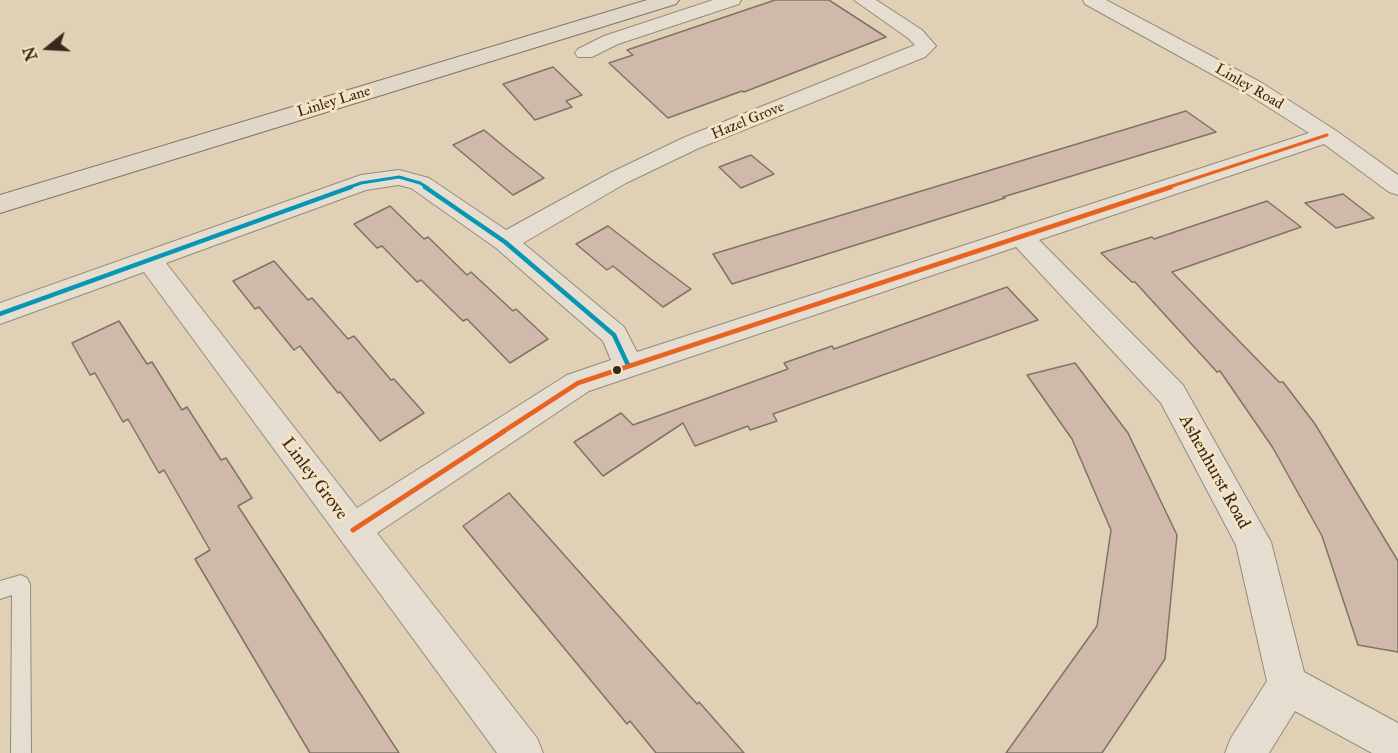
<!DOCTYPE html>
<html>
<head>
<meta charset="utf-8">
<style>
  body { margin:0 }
  #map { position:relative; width:1398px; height:753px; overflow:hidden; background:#e0d0b6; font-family:"IM FELL Great Primer",serif }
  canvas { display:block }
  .north { position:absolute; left:18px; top:18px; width:60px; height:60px; -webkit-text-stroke:4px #f6e2c4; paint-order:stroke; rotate:252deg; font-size:16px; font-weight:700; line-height:24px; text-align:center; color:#362a1b }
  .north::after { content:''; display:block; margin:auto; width:21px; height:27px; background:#362a1b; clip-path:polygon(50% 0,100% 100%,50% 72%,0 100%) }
</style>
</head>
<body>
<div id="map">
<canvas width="1398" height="753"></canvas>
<div class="north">N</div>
</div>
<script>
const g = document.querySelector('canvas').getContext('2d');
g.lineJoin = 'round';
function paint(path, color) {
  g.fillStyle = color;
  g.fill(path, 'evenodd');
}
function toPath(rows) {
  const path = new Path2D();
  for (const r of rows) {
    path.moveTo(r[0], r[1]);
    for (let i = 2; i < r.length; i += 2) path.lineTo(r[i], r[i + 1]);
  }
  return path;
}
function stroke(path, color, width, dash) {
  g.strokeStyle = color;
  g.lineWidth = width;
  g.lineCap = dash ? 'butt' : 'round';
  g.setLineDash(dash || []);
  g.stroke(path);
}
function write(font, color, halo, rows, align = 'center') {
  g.font = font + ' "IM FELL Great Primer",serif';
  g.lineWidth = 6;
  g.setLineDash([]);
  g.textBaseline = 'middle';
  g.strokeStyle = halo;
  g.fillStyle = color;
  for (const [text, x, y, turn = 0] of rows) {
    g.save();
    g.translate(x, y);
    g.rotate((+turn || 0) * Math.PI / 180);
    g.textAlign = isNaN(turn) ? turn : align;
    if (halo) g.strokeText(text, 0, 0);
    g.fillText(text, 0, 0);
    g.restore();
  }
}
const building = toPath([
  [775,0,829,0,886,37,744,92,742,91,668,118,609,63,633,55,627,50,775,0],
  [553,67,582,95,566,101,572,107,535,120,503,84,553,67],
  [1186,111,1216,132,1003,197,1005,198,732,284,713,254,1186,111],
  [484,130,508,150,544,178,513,195,453,145,484,130],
  [751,155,774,174,741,188,719,167,751,155],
  [1343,194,1374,218,1336,228,1305,203,1343,194],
  [1267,201,1301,227,1172,272,1279,382,1283,382,1315,424,1398,561,1398,652,1358,645,1322,536,1273,448,1220,371,1217,372,1135,282,1132,282,1101,253,1152,237,1154,239,1267,201],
  [390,206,424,239,428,237,467,275,471,272,513,311,516,309,548,339,510,363,467,319,463,321,421,280,417,282,382,246,377,248,354,224,390,206],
  [608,226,652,260,691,289,663,307,613,266,607,270,576,244,608,226],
  [274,261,308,300,312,298,348,339,354,336,391,380,394,379,424,413,380,441,340,392,338,393,300,346,294,350,259,307,255,309,233,281,274,261],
  [1007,287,1038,320,773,414,777,421,750,430,748,426,695,446,683,423,603,476,574,442,621,413,633,425,788,369,784,363,832,346,834,349,1007,287],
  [119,321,147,364,152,362,182,410,187,407,221,460,226,458,252,498,238,506,399,753,310,753,195,559,210,550,164,470,159,473,128,419,123,422,95,373,90,375,72,343,119,321],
  [1075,363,1128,433,1177,535,1165,659,1102,753,1006,753,1097,626,1111,530,1072,439,1027,375,1075,363],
  [509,493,697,704,699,702,744,753,656,753,630,721,627,724,463,526,509,493]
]);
paint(building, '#d0b9aa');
stroke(building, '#7e7466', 1.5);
const service = toPath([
  [21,575,27,578,30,584,31,753,11,753,12,595,0,599,0,581,21,575]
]);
const minor = toPath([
  [713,0,741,0,739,4,618,44,592,57,578,57,575,53,578,49,604,36,713,0],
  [854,0,876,0,922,30,936,46,925,57,699,148,626,183,523,243,624,327,637,352,1309,133,1246,93,1085,4,1083,0,1106,0,1262,83,1335,130,1398,175,1398,195,1389,192,1324,144,1039,240,1183,385,1271,542,1304,672,1398,723,1398,753,1372,753,1295,711,1269,753,1225,753,1231,738,1267,681,1236,545,1161,403,1016,247,589,391,377,533,537,738,543,753,497,753,144,272,0,324,0,303,361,175,399,170,429,178,506,230,610,173,683,138,915,45,908,38,854,0],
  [398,185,411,188,496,248,603,341,611,360,567,375,357,508,166,263,366,190,398,185]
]);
const primary = toPath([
  [647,0,679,0,676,4,0,213,0,195,647,0]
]);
stroke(service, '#958b7b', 2);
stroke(minor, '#958b7b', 2);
stroke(primary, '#7e7466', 2);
paint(service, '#e5ddd0');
paint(minor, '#e5ddd0');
paint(primary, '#e0d7c9');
stroke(toPath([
  [347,188,361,183,399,177,420,183,428,188]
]), '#0896b3', 3);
stroke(toPath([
  [425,187,505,242,614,335,628,365],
  [0,314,351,187]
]), '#0896b3', 4.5);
stroke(toPath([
  [1166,188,1327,135]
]), '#e96222', 3);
stroke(toPath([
  [501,433,578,383,1171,187]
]), '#e96222', 4.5);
stroke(toPath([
  [353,530,503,432]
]), '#e96222', 5);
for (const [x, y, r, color] of [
  [617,370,5,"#362a1b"]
]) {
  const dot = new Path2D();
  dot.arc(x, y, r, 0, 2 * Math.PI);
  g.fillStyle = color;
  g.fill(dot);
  stroke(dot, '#f6e2c4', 2);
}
write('15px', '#362a1b', '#f6e2c4', [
  ["Linley Road",1249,87,30],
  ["Linley Lane",334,102,-17],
  ["Hazel Grove",748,121,-22]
]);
write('18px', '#362a1b', '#f6e2c4', [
  ["Ashenhurst Road",1214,472,61],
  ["Linley Grove",314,479,53]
]);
</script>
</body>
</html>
